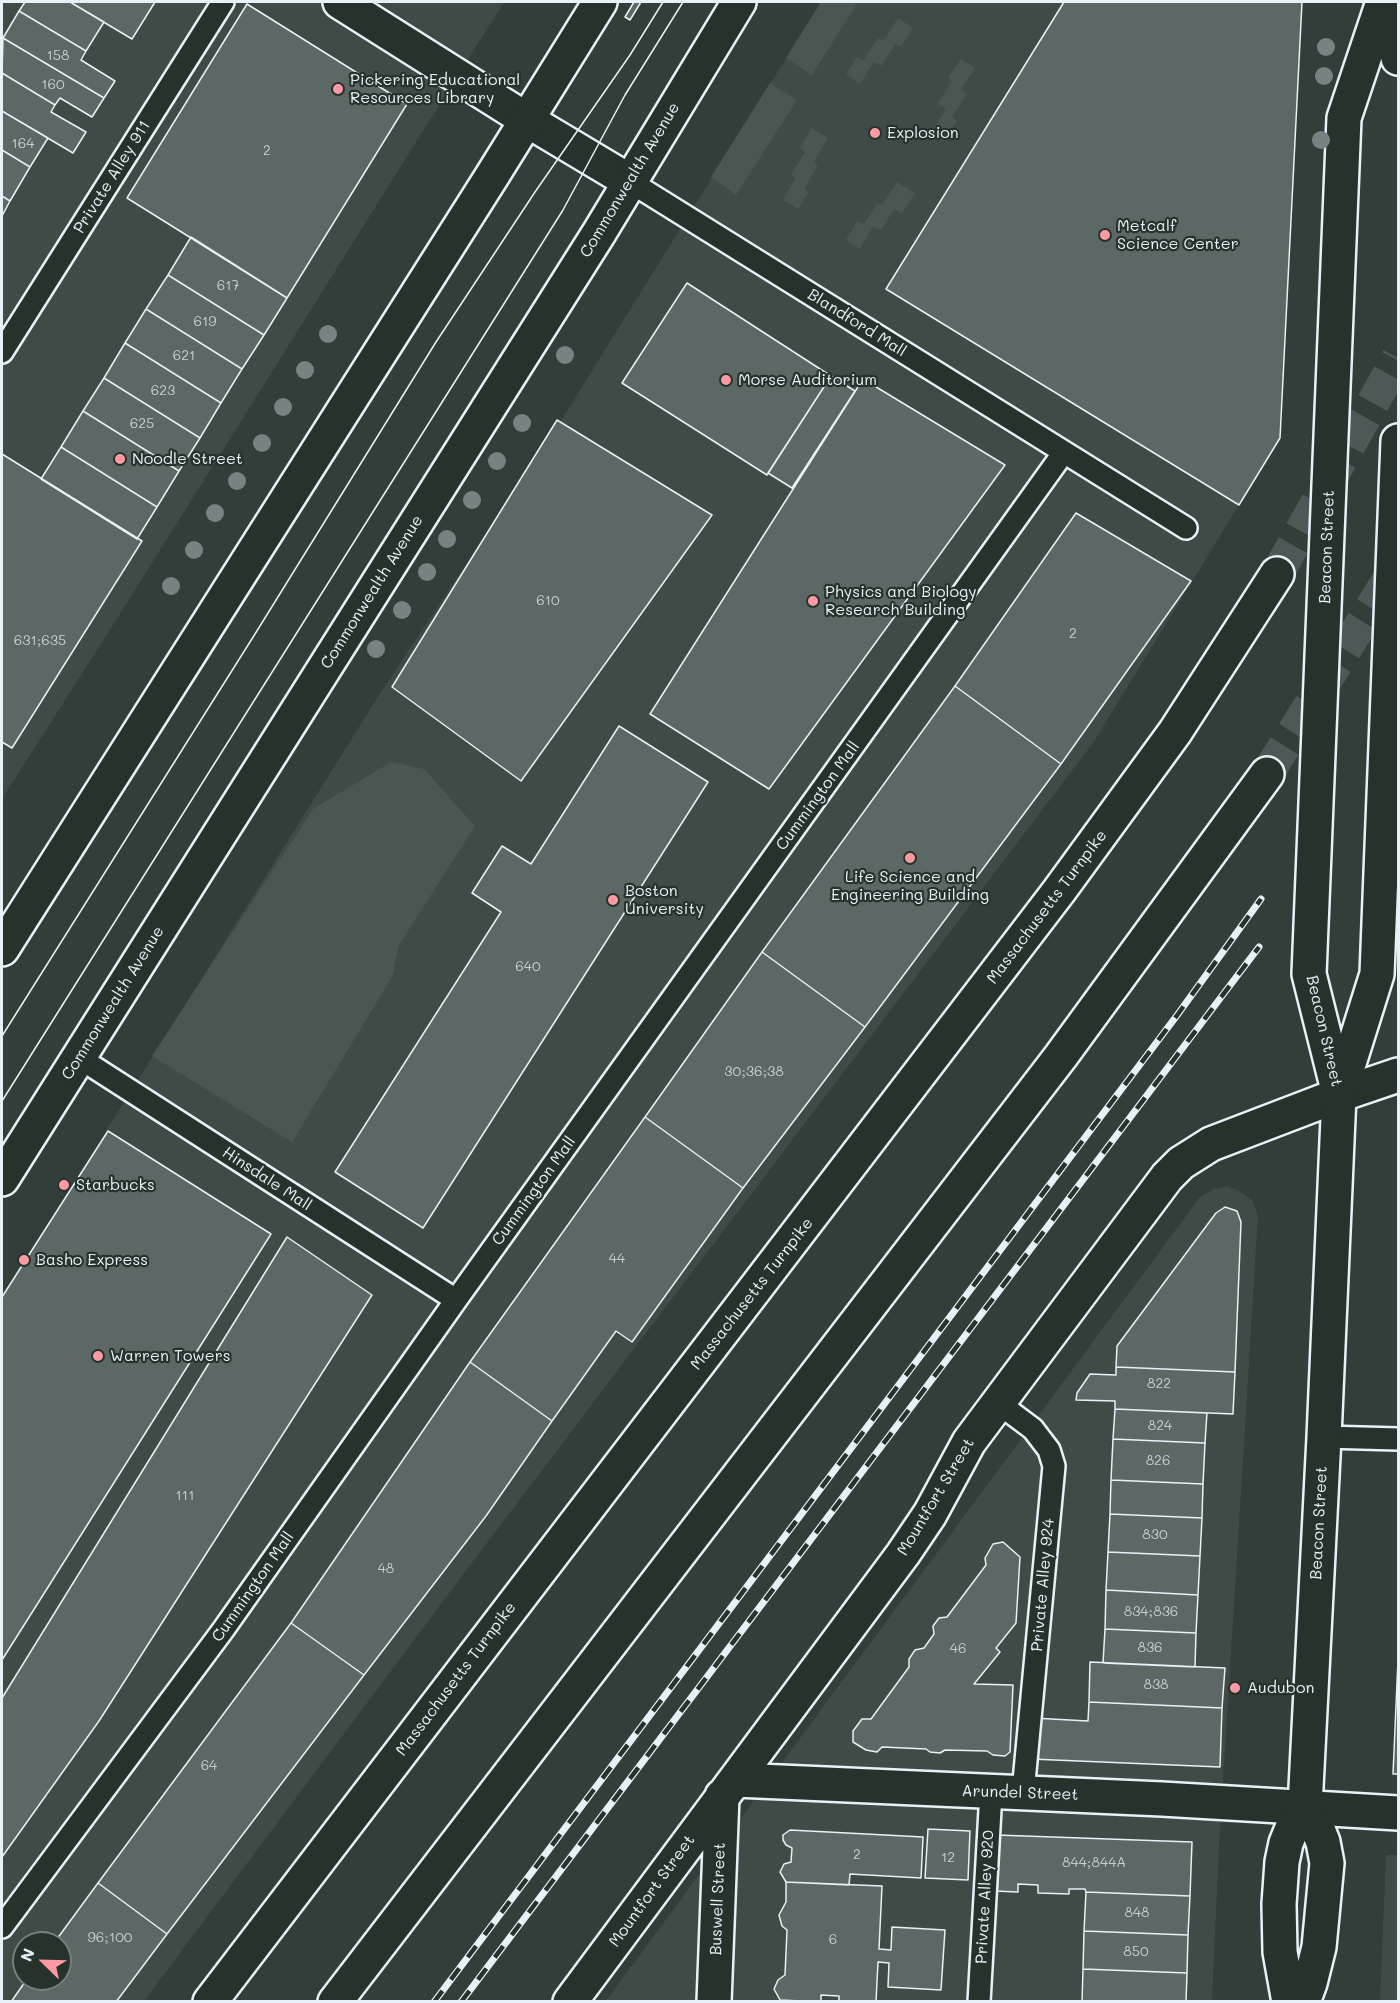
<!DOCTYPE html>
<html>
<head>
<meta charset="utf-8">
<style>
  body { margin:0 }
  #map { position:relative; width:1400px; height:2003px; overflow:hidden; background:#323e39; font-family:Mali,sans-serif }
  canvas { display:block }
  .frame { position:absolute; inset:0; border:3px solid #e8f1f8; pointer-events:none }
  .north { position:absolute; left:12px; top:1931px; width:60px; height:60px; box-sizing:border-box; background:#26332d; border:2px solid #747f7e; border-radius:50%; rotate:293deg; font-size:16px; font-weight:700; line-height:24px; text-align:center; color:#e8f1f8 }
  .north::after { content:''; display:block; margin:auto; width:21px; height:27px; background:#ff9aa2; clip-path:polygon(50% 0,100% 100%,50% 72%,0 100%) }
</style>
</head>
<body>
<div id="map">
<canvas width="1400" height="2003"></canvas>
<div class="frame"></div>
<div class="north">N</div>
</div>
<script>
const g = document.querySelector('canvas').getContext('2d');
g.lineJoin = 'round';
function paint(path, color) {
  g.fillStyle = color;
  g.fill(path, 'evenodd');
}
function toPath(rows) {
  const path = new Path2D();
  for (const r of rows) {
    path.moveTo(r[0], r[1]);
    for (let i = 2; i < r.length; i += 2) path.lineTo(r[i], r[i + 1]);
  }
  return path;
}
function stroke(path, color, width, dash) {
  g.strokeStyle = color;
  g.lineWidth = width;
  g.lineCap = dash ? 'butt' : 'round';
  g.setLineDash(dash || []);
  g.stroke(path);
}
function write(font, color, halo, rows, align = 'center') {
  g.font = font + ' Mali,sans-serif';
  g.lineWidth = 4.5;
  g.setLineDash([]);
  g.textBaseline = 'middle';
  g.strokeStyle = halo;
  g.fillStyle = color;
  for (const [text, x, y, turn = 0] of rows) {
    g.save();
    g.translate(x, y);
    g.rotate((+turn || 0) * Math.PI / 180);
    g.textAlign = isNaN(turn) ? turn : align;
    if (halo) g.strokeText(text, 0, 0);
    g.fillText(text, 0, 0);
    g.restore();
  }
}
paint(toPath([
  [2,2,504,2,120,614,2,799],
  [821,2,1302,2,1280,438,1093,743,471,1564,144,2001,2,2001,2,1297,381,692,559,424],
  [24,1943,60,1943,60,1979,24,1979],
  [1227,1186,1239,1191,1252,1200,1258,1216,1219,1846,1212,2001,605,2002,1200,1197,1214,1189],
  [1386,1855,1398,1855,1398,2001,1380,2001]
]), '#3f4b46');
paint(toPath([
  [821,2,858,2,812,75,786,58],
  [898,18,913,28,901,47,895,44,881,66,874,62,860,84,846,75,857,57,863,61,878,38,883,41],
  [961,59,975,68,961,89,967,94,952,117,957,121,946,137,933,129,946,109,938,104,952,81,948,78],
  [770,83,797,100,736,195,711,177],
  [812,128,828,138,814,162,818,165,804,189,809,192,798,209,783,200,796,178,791,175,805,152,800,148],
  [897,182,915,193,902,213,894,209,881,230,873,226,860,249,846,240,857,221,864,224,877,203,882,205],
  [391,762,424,769,475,826,399,945,392,977,292,1142,152,1056,313,809]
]), '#495651');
const building = toPath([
  [25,2,70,2,104,22,86,51,19,11,25,2],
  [70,2,155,2,132,39,70,2],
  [634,2,641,2,630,20,625,17,634,2],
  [1064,2,1302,2,1280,438,1239,505,886,289,1064,2],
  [247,4,407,104,287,298,127,198,247,4],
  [19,11,86,51,81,60,115,81,104,98,3,38,19,11],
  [3,38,104,98,92,117,60,98,55,105,2,73,3,38],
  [2,73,55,105,51,112,86,132,73,153,2,111,2,73],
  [2,111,48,138,30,167,2,150,2,111],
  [2,150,30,167,10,201,2,196,2,150],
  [2,196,10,201,2,216,2,196],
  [191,237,287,298,264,335,168,275,191,237],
  [168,275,264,335,242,369,146,309,168,275],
  [687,283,831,376,767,475,622,383,687,283],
  [146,309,242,369,221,403,125,343,146,309],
  [125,343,221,403,200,438,104,378,125,343],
  [831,376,855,391,792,488,768,473,831,376],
  [104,378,200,438,179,471,83,411,104,378],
  [863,379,1005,465,769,789,650,714,863,379],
  [83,411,179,471,157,507,61,447,83,411],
  [557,420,712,515,521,781,392,687,557,420],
  [61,447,157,507,137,539,41,479,61,447],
  [2,454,142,541,12,748,2,742,2,454],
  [1076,513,1191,581,1061,764,955,686,1076,513],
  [955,686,1061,764,865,1027,762,952,955,686],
  [619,726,708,782,423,1228,335,1172,501,912,472,893,502,846,531,864,619,726],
  [762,952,865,1027,743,1188,645,1117,762,952],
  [645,1117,743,1188,632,1342,616,1331,552,1421,470,1362,645,1117],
  [108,1131,271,1234,2,1660,2,1297,108,1131],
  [1225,1207,1237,1211,1241,1222,1235,1372,1116,1367,1117,1346,1216,1213,1225,1207],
  [287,1237,372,1295,99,1721,2,1857,2,1698,287,1237],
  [470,1362,552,1421,486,1516,364,1675,291,1623,470,1362],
  [1116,1367,1235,1372,1233,1414,1115,1409,1115,1401,1076,1400,1077,1393,1090,1374,1116,1375,1116,1367],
  [1115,1409,1207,1413,1205,1443,1113,1439,1115,1409],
  [1113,1439,1205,1443,1203,1484,1111,1480,1113,1439],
  [1111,1480,1203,1484,1202,1518,1110,1514,1111,1480],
  [1110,1514,1202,1518,1200,1556,1108,1552,1110,1514],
  [1003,1542,1020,1557,1016,1623,996,1648,1000,1652,974,1684,1013,1685,1010,1752,1005,1756,993,1755,987,1751,945,1750,940,1753,930,1752,926,1749,882,1747,877,1752,866,1750,853,1742,853,1731,862,1719,871,1719,909,1667,909,1659,915,1650,924,1648,934,1634,933,1626,939,1618,947,1617,986,1565,985,1558,993,1544,1003,1542],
  [1108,1552,1200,1556,1198,1595,1106,1590,1108,1552],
  [1106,1590,1198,1595,1196,1633,1105,1629,1106,1590],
  [291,1623,364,1675,167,1934,98,1883,291,1623],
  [1105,1629,1196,1633,1195,1667,1103,1663,1105,1629],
  [1398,1660,1398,1774,1393,1774,1398,1660],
  [1090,1662,1225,1668,1222,1708,1089,1702,1090,1662],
  [1089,1702,1222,1708,1220,1767,1031,1759,1033,1718,1088,1721,1089,1702],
  [928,1829,970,1831,968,1880,925,1878,928,1829],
  [790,1830,923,1837,921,1878,850,1874,849,1885,786,1882,780,1872,784,1864,791,1862,792,1848,786,1845,783,1840,783,1835,790,1830],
  [997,1835,1192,1842,1190,1896,1086,1892,1085,1889,1069,1889,1069,1894,1038,1893,1038,1885,1018,1884,1018,1892,995,1891,997,1835],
  [786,1882,882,1886,879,1949,891,1950,892,1927,945,1930,941,1990,888,1987,889,1963,878,1962,876,2002,839,2002,839,1996,821,1995,821,2002,780,2000,774,1989,778,1980,785,1975,787,1930,782,1926,779,1915,786,1902,786,1882],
  [98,1883,167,1934,116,2002,11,2002,27,1979,60,1979,60,1943,54,1943,98,1883],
  [1086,1892,1190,1896,1188,1935,1084,1931,1086,1892],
  [1084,1931,1188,1935,1187,1973,1083,1969,1084,1931],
  [1083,1969,1187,1973,1186,2002,1082,2002,1083,1969]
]);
paint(building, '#5c6865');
stroke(building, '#e8f1f8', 1.5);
stroke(toPath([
  [1277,574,1398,358],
  [1267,774,1398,565]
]), '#4d5956', 33, [33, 16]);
const service = toPath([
  [629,181,1186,528],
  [2,352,223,2],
  [78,1057,456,1300],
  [997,1402,1033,1429,1049,1450,1054,1466,1023,1792],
  [1324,1437,1398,1439],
  [2,1927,223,1630,456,1300,1064,452],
  [979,2002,991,1792]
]);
const minor = toPath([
  [527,120,629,181],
  [736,1780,1162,1799,1398,1813],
  [570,2002,903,1554,930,1514,969,1442,1167,1177,1181,1163,1211,1144,1339,1095,1398,1075],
  [714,2002,722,1796]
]);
const tertiary = toPath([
  [340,2,527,120]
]);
const primary = toPath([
  [1387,2,1398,58],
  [2,949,492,176,600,2],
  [1339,1094,1309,974,1344,118,1383,2],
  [2,1179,599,233,739,2],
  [1289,2002,1280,1952,1279,1904,1282,1862,1286,1843,1293,1826,1305,1807,1324,1437,1339,1095,1377,974,1398,441],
  [1303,2002,1310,1983,1319,1947,1327,1863,1323,1842,1319,1832,1305,1807]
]);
const motorway = toPath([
  [210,2002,1059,891,1175,732,1277,574],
  [335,2002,1061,1056,1267,774]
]);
stroke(service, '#e8f1f8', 26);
stroke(minor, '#e8f1f8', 38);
stroke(tertiary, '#e8f1f8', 38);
stroke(primary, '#e8f1f8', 38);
stroke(motorway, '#e8f1f8', 38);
stroke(service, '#26332d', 21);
stroke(minor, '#26332d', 33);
stroke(tertiary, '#26332d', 33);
stroke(primary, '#26332d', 33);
stroke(motorway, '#26332d', 33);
stroke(toPath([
  [2,1036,255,634,436,342,535,192,630,55,663,2],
  [2,1101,563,210,625,95,683,2]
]), '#e8f1f8', 1.5);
const rail = toPath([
  [434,2002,1178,1014,1261,899],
  [461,2002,1259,947]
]);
stroke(rail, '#e8f1f8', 7);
stroke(rail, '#26332d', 4.5, [14]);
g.fillStyle = '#778382';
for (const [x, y] of [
  [1326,47],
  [1324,76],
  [1321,140],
  [328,334],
  [565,355],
  [305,370],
  [283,407],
  [522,423],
  [262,443],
  [497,461],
  [237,481],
  [472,500],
  [215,513],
  [447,539],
  [194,550],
  [427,572],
  [171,586],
  [402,610],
  [376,649]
]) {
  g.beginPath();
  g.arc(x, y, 9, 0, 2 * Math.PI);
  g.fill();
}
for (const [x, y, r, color] of [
  [338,89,6,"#ff9aa2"],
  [875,133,6,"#ff9aa2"],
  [1105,235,6,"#ff9aa2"],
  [726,380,6,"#ff9aa2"],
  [120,459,6,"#ff9aa2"],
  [813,601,6,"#ff9aa2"],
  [910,858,6,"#ff9aa2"],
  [613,900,6,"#ff9aa2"],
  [64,1185,6,"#ff9aa2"],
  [24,1260,6,"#ff9aa2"],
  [98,1356,6,"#ff9aa2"],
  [1235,1688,6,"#ff9aa2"]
]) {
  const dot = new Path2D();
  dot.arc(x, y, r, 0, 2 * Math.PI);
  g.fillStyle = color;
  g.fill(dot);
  stroke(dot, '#26332d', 2);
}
write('14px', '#c5cfd3', null, [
  ["158",58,56],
  ["160",53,85],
  ["164",23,144],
  ["2",267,151],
  ["617",228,286],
  ["619",205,322],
  ["621",184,356],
  ["623",163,391],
  ["625",142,424],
  ["610",548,601],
  ["2",1073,634],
  ["631;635",40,641],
  ["640",528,967],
  ["30;36;38",754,1072],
  ["44",617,1259],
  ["822",1159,1384],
  ["824",1160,1426],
  ["826",1158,1461],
  ["111",185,1496],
  ["830",1155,1535],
  ["48",386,1569],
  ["834;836",1151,1612],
  ["836",1150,1648],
  ["46",958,1649],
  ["838",1156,1685],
  ["64",209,1766],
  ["2",857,1855],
  ["12",948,1858],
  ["844;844A",1094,1863],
  ["848",1137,1913],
  ["96;100",110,1938],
  ["6",833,1940],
  ["850",1136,1952]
]);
write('16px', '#e8f1f8', '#26332d', [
  ["Pickering Educational",350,80],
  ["Resources Library",350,98],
  ["Explosion",887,133],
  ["Metcalf",1117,226],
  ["Science Center",1117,244],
  ["Morse Auditorium",738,380],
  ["Noodle Street",132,459],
  ["Physics and Biology",825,592],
  ["Research Building",825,610],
  ["Life Science and",910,877,"center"],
  ["Engineering Building",910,895,"center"],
  ["Boston",625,891],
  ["University",625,909],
  ["Starbucks",76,1185],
  ["Basho Express",36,1260],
  ["Warren Towers",110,1356],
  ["Audubon",1247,1688]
], 'left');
write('16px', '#e8f1f8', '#26332d', [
  ["Private Alley 911",112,177,-58],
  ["Commonwealth Avenue",630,180,-59],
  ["Blandford Mall",857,323,32],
  ["Beacon Street",1327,547,-88],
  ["Commonwealth Avenue",372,592,-58],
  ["Cummington Mall",818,796,-54],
  ["Massachusetts Turnpike",1047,907,-53],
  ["Commonwealth Avenue",113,1003,-58],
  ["Beacon Street",1324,1031,77],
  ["Hinsdale Mall",267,1179,33],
  ["Cummington Mall",534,1191,-54],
  ["Massachusetts Turnpike",752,1294,-52],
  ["Mountfort Street",936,1497,-59],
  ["Beacon Street",1319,1523,-87],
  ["Private Alley 924",1043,1585,-85],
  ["Cummington Mall",253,1587,-55],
  ["Massachusetts Turnpike",456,1679,-53],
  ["Arundel Street",1020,1793,2],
  ["Mountfort Street",652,1891,-54],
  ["Private Alley 920",985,1897,-87],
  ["Buswell Street",718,1899,-88]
]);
</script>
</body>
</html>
